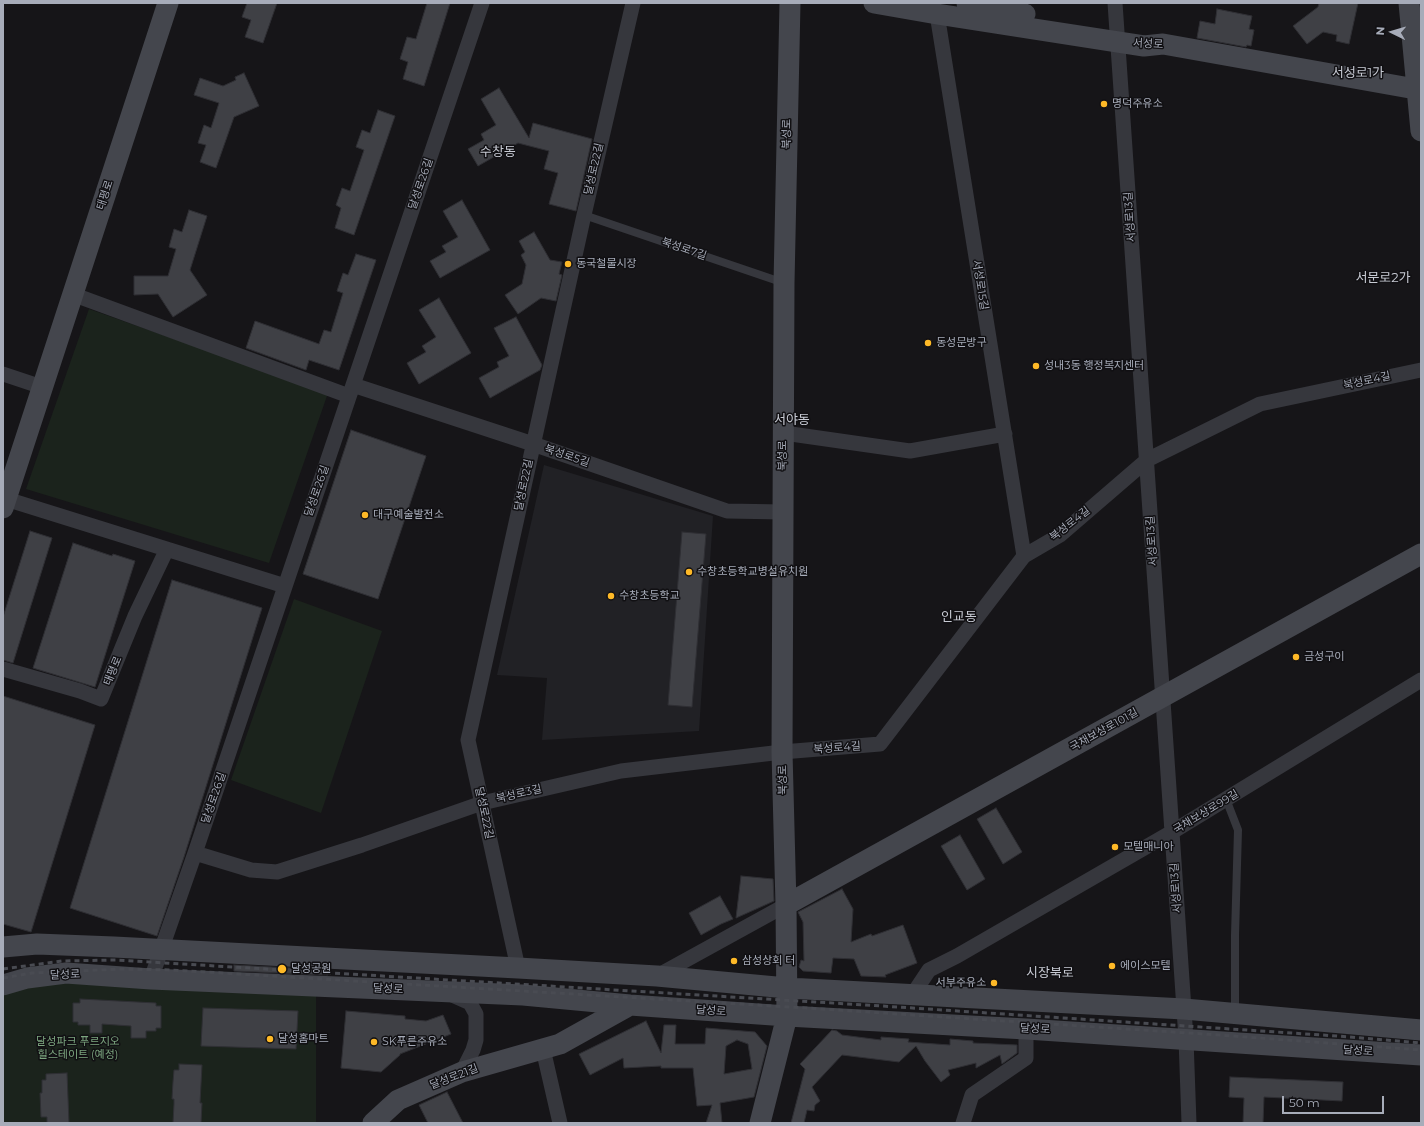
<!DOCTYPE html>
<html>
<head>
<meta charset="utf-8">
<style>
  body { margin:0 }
  #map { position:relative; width:1424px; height:1126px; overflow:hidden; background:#161518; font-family:Montserrat,sans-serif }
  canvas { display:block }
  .frame { position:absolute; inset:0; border:4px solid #a7acb9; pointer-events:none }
  .north { position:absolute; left:1372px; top:12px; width:40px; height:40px; -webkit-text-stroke:3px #111013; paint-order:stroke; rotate:275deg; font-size:11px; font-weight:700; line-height:16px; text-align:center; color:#a7acb9 }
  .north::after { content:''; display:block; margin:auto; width:14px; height:18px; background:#a7acb9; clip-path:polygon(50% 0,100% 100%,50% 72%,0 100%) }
  .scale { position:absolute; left:1282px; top:1096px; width:102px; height:18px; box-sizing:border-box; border:2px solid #a7acb9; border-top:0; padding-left:5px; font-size:12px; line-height:14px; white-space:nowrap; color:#a7acb9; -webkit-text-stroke:3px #111013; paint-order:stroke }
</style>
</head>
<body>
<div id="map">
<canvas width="1424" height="1126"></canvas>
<div class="frame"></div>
<div class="north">N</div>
<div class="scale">50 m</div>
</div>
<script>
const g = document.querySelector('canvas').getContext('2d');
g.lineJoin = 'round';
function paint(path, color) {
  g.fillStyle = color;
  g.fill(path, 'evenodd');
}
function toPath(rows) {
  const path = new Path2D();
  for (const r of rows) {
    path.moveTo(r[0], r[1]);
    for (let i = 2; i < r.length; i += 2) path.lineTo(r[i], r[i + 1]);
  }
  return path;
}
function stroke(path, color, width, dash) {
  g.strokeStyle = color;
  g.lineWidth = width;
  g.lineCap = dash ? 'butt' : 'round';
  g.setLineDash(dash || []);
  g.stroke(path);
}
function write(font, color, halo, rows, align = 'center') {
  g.font = font + ' Montserrat,"Noto Sans KR",sans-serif';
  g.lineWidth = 3;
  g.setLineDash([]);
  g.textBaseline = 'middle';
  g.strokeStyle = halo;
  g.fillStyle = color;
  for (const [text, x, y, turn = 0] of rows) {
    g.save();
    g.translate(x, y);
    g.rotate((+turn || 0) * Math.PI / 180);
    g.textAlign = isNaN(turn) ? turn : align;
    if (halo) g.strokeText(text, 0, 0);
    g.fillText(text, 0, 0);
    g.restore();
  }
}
paint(toPath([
  [544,465,713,516,699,731,542,740,547,678,497,675]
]), '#212125');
paint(toPath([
  [89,309,328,393,269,563,26,489],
  [294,599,382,631,321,813,231,780],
  [27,978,316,986,316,1123,3,1123,3,985]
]), '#1b231c');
const building = toPath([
  [247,3,277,3,263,43,245,37,251,20,242,17,247,3],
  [427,3,450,3,424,86,403,79,408,62,400,59,407,37,416,39,427,3],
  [1319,3,1358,3,1349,44,1336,41,1337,35,1323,32,1307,44,1293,26,1318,7,1319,3],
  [1217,9,1252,16,1249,29,1254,30,1251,46,1247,45,1246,47,1197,38,1200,21,1215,24,1217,9],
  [244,73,259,106,234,117,216,168,200,162,206,145,198,143,204,125,211,128,219,103,194,95,200,78,223,86,236,80,235,77,244,73],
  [499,88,529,138,533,123,592,139,576,211,549,204,558,173,544,169,549,151,518,143,478,166,468,149,484,140,481,134,496,125,481,99,499,88],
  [378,110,395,116,354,235,335,228,341,208,336,205,342,188,350,191,364,150,356,147,362,130,370,133,378,110],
  [462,200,490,250,440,278,430,261,446,252,442,246,458,237,443,211,462,200],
  [189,210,207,216,190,270,207,295,173,317,158,294,134,295,134,276,168,276,176,249,169,247,174,229,182,232,189,210],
  [534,232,550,260,562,262,559,274,562,275,556,301,541,298,518,314,505,295,522,284,526,265,521,255,525,252,519,241,534,232],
  [356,254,376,260,339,370,309,360,306,370,246,348,255,321,319,344,324,330,331,332,343,293,337,291,343,273,348,275,356,254],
  [439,298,471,353,419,384,407,363,426,352,422,346,436,337,419,310,439,298],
  [516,317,542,365,540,370,490,398,479,378,499,367,497,362,509,356,494,328,516,317],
  [351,430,426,456,378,599,303,574,351,430],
  [30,531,52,538,13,663,3,660,3,617,30,531],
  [682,532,706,534,692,707,668,705,682,532],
  [73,543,112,556,113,554,135,561,95,687,33,668,73,543],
  [172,580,262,608,184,857,157,936,70,908,172,580],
  [3,696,95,725,31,932,3,924,3,696],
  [996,808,1022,852,1003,864,977,819,996,808],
  [960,835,985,879,967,890,941,846,960,835],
  [741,876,773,879,774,901,736,918,741,876],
  [842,889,853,909,851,942,871,934,872,936,903,925,917,963,885,975,886,977,861,976,854,959,833,958,831,973,803,971,799,967,801,960,804,961,803,922,798,912,842,889],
  [720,896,733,919,721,924,701,935,689,913,720,896],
  [234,965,328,970,328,975,234,971,234,965],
  [80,999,156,1003,156,1006,161,1006,161,1028,156,1028,156,1031,146,1031,146,1038,131,1038,131,1026,102,1024,102,1033,90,1033,90,1025,78,1025,78,1022,73,1022,73,1003,80,1003,80,999],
  [203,1008,298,1011,296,1049,201,1046,203,1008],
  [346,1011,405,1016,405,1019,426,1021,443,1015,451,1034,400,1054,400,1055,381,1072,341,1068,346,1011],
  [646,1021,661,1053,664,1025,676,1025,675,1044,705,1044,706,1028,755,1032,767,1046,754,1097,720,1103,722,1123,706,1123,712,1105,697,1106,693,1068,661,1068,661,1066,624,1068,623,1058,590,1075,579,1054,646,1021],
  [737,1040,748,1044,752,1069,724,1074,726,1046,737,1040],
  [832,1030,837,1031,842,1035,881,1040,881,1037,909,1039,908,1042,950,1045,950,1039,973,1041,973,1043,1017,1045,1017,1053,1002,1064,1000,1055,976,1068,976,1063,948,1070,950,1075,941,1082,925,1061,916,1046,899,1062,842,1055,812,1087,820,1101,815,1105,814,1111,807,1110,804,1123,791,1123,805,1069,800,1064,832,1030],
  [179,1064,202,1065,200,1103,202,1103,201,1123,173,1123,174,1104,174,1099,172,1099,173,1082,174,1070,179,1070,179,1064],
  [67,1073,69,1123,47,1123,47,1117,41,1117,40,1093,42,1093,42,1080,46,1080,46,1074,67,1073],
  [1230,1077,1343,1082,1342,1101,1264,1097,1263,1123,1243,1123,1244,1098,1229,1097,1230,1077],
  [447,1092,463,1123,428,1123,419,1105,447,1092]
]);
paint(building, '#3f4045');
stroke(building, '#2f2f34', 1);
stroke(toPath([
  [584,215,784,283],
  [1226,799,1238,830,1235,935,1235,1013]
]), '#36373d', 8);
stroke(toPath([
  [1115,3,1172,832,1186,1039,1189,1123],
  [937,14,1024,556],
  [72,294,349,396],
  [3,374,42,387],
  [353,385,533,444,727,511,783,512],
  [784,433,910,451,1005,434],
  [6,499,285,586],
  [3,669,80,691,101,699,135,616,167,549],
  [195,853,251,870,277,872,362,845,482,803,621,771,782,752,880,744,1024,556,1060,535,1147,460,1260,404,1421,370],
  [518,968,468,740,584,215,633,3],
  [657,976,786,905],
  [151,979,195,853,482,3],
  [913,994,929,970,957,956,1172,832,1421,680],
  [452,995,470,1003,476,1014,476,1040,473,1050,462,1072],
  [543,1049,560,1123],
  [963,1123,972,1095,1026,1058,1026,1029]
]), '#36373d', 15);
stroke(toPath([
  [874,3,937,14,1118,42,1144,46,1163,44,1421,90],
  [967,3,1025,14],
  [1409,3,1421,131],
  [3,508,168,3],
  [786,905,1421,554],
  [3,947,37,944,114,947,518,968,657,976,787,988,1184,1009,1421,1030],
  [3,985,27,978,66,973,151,979,523,995,630,1005,787,1016,1026,1029,1421,1055],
  [373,1123,398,1100,462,1072,560,1044,630,1005],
  [760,1123,787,1016,786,905,782,752,784,283,790,3]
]), '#44464d', 21);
stroke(toPath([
  [3,969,62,961,116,960,882,1006,1337,1036,1421,1043],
  [3,978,32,973,121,969,171,970,806,1008,1219,1035,1421,1050]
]), '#494b52', 3, [5, 4]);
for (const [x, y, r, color] of [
  [1104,104,4,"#feb927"],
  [568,264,4,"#feb927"],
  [928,343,4,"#feb927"],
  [1036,366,4,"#feb927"],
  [365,515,4,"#feb927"],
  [689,572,4,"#feb927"],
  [611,596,4,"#feb927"],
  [1296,657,4,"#feb927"],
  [1115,847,4,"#feb927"],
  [734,961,4,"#feb927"],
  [1112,966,4,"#feb927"],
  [282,969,5,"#feb927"],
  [994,983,4,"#feb927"],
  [270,1039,4,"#feb927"],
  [374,1042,4,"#feb927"]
]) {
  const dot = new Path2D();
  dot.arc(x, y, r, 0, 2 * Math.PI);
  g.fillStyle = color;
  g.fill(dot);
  stroke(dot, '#111013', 1.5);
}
write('11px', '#a7acb9', '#111013', [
  ["서성로",1148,44,3],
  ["북성로",787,134,-89],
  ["달성로22길",594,169,-77],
  ["달성로26길",421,184,-71],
  ["태평로",105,195,-72],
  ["서성로13길",1130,217,-94],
  ["북성로7길",684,249,19],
  ["서성로15길",980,285,81],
  ["북성로4길",1367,381,-12],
  ["북성로5길",567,456,19],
  ["북성로",783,456,-90],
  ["달성로22길",524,485,-78],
  ["달성로26길",317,491,-71],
  ["북성로4길",1070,524,-38],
  ["서성로13길",1152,541,-94],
  ["태평로",113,671,-68],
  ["국채보상로101길",1104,730,-29],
  ["북성로4길",837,748,-4],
  ["북성로",783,780,-91],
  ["북성로3길",519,794,-13],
  ["달성로26길",214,798,-71],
  ["국채보상로99길",1206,812,-31],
  ["달성로22길",484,813,78],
  ["서성로13길",1176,888,-94],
  ["달성로",65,975,-2],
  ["달성로",388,989,3],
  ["달성로",711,1011,4],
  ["달성로",1035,1029,3],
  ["달성로",1358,1051,4],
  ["달성로21길",454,1077,-21]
]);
write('11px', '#a7acb9', '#111013', [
  ["명덕주유소",1112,104],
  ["동국철물시장",576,264],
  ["동성문방구",936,343],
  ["성내3동 행정복지센터",1044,366],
  ["대구예술발전소",373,515],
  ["수창초등학교병설유치원",697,572],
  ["수창초등학교",619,596],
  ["금성구이",1304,657],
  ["모텔매니아",1123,847],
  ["삼성상회 터",742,961],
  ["에이스모텔",1120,966],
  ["달성공원",291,969],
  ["서부주유소",986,983,"right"],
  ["달성홈마트",278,1039],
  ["SK푸른주유소",382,1042]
], 'left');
write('11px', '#7ca57f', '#111013', [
  ["달성파크 푸르지오",78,1042],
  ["힐스테이트 (예정)",78,1055]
]);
write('13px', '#c8cbd4', '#111013', [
  ["서성로1가",1358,73],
  ["수창동",498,152],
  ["서문로2가",1383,278],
  ["서야동",792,420],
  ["인교동",959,617],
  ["시장북로",1050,973]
]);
</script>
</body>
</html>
